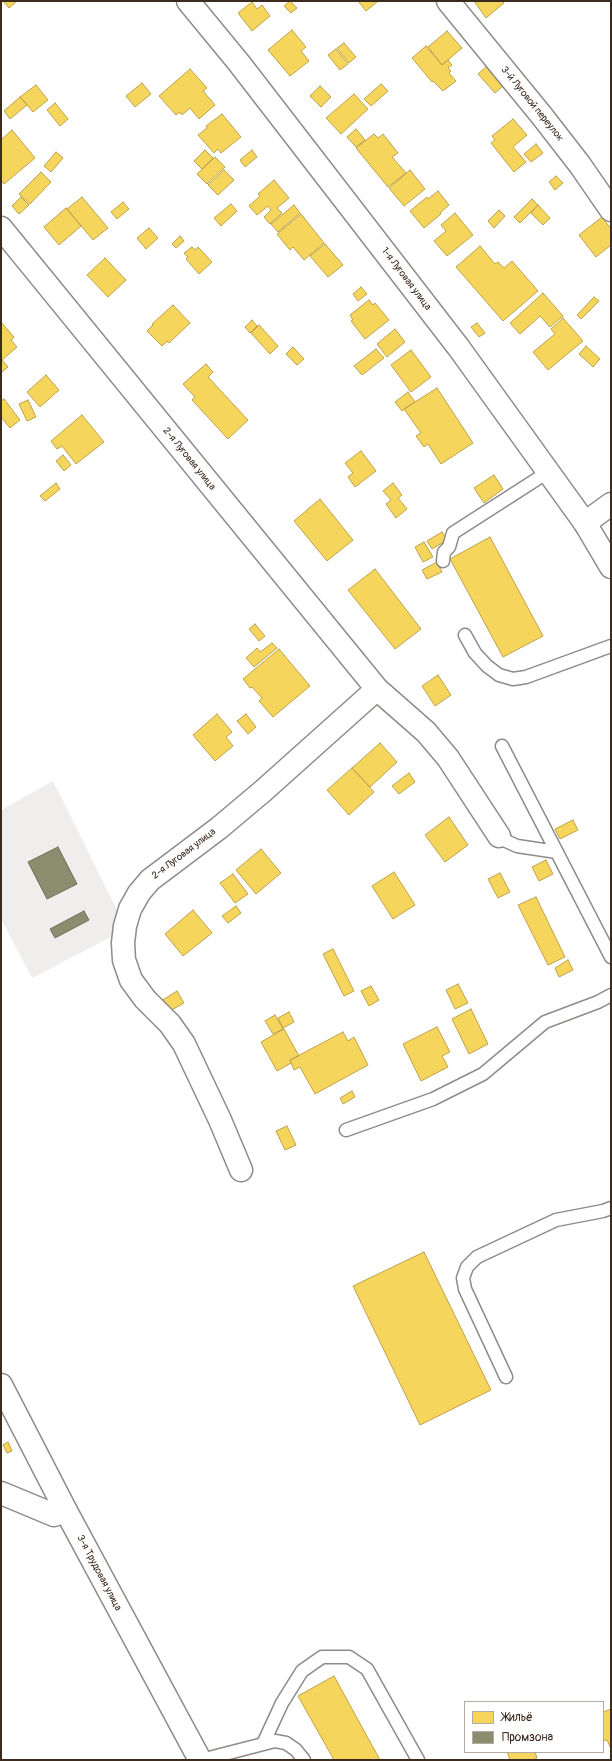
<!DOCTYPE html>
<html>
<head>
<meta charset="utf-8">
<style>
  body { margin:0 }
  #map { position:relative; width:612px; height:1761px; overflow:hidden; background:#fff; font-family:Pangolin,sans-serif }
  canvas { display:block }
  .frame { position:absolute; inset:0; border:2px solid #3b2a1e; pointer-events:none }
  .legend { position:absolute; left:464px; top:1701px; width:140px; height:52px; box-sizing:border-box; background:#fff; border:1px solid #b1aaa5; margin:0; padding:5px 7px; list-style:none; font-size:12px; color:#3b2a1e }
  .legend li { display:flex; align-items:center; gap:8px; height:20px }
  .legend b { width:20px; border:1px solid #b1aaa5 }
</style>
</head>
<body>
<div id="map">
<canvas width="612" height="1761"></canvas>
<div class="frame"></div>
<ul class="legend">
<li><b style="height:11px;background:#f6d55c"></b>Жильё</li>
<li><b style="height:11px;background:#8c8c6e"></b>Промзона</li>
</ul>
</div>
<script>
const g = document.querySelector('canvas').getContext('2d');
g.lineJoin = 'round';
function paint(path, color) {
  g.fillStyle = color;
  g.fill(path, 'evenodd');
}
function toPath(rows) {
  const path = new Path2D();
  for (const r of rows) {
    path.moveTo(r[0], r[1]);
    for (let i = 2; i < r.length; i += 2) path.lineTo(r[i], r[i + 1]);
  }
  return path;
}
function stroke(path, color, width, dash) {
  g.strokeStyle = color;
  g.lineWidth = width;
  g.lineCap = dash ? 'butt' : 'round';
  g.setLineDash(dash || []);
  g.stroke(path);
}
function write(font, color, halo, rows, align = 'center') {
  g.font = font + ' Pangolin,sans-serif';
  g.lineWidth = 4;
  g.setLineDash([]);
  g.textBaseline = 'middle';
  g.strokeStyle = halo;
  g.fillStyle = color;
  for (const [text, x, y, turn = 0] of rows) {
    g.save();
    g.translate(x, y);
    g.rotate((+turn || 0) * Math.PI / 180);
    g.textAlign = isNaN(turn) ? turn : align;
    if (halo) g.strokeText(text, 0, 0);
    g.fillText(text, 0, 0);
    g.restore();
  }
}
paint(toPath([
  [53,781,120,916,113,936,32,978,1,919,1,810]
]), '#efeeed');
const homes = toPath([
  [3,1,17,1,9,8,3,1],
  [290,1,297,8,291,13,284,6,290,1],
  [358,1,377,1,377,2,366,11,358,1],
  [474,1,502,1,504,3,486,18,474,1],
  [252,2,257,9,262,5,270,16,252,31,238,13,252,2],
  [292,30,306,47,301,51,309,61,290,76,268,50,292,30],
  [447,31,462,48,442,65,428,47,447,31],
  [344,43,356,57,349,63,337,48,344,43],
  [426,46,442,65,448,60,452,65,448,68,451,71,449,73,456,81,443,91,433,81,432,82,412,58,426,46],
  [336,49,348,64,340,70,328,55,336,49],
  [487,66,503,86,495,93,478,74,487,66],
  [190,69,207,88,203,91,215,105,199,119,190,108,182,115,180,112,176,115,159,96,190,69],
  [142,83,151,94,135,107,126,96,142,83],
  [381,84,388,91,371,106,364,99,381,84],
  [36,85,48,100,33,112,20,97,36,85],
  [320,86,331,97,321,107,310,96,320,86],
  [354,94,368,109,341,134,326,118,354,94],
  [20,97,27,105,10,119,4,111,20,97],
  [55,103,68,119,60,126,47,110,55,103],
  [222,114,241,137,221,153,218,149,214,153,198,135,207,128,206,126,222,114],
  [513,119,527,135,513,147,526,162,514,172,491,143,495,140,492,136,513,119],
  [356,129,365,140,356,147,347,137,356,129],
  [12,130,35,158,4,184,1,180,1,140,12,130],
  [374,134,378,138,383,134,398,153,392,157,406,173,388,187,356,148,374,134],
  [536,144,543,153,531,162,524,154,536,144],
  [205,150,213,158,202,169,194,161,205,150],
  [252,150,257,157,245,167,240,160,252,150],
  [56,152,63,158,51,172,44,166,56,152],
  [215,157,225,167,207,184,197,174,215,157],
  [224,170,234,180,218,195,208,185,224,170],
  [410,170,425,189,404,206,389,188,410,170],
  [41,172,51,182,30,204,19,194,41,172],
  [556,176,563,183,555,190,549,182,556,176],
  [274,180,289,198,277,208,282,213,270,224,264,217,271,210,268,206,257,215,249,206,260,196,258,194,274,180],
  [438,191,449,205,440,213,441,214,424,228,410,211,427,197,428,199,438,191],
  [21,197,29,205,19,214,12,206,21,197],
  [82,197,108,228,93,240,67,209,82,197],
  [532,199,538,205,520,223,514,217,532,199],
  [123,202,129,209,117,219,111,212,123,202],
  [231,204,237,211,221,226,214,218,231,204],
  [294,205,300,213,278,232,271,224,294,205],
  [538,205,550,218,543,225,531,213,538,205],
  [66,208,81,226,59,245,44,227,66,208],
  [499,210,505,216,494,228,488,221,499,210],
  [455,213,473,235,447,256,434,241,446,231,441,225,455,213],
  [301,214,324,243,304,260,293,247,290,250,277,234,301,214],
  [602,217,611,229,611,245,596,257,579,235,602,217],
  [149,228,158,238,146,249,137,238,149,228],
  [180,236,184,241,176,248,172,244,180,236],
  [325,244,343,265,328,277,310,256,325,244],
  [480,246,495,264,498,262,504,268,512,261,538,291,503,321,456,267,480,246],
  [192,247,195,250,198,247,212,262,199,274,186,259,188,257,184,253,192,247],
  [105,258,126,280,108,297,87,275,105,258],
  [361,287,367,294,358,301,353,294,361,287],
  [543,293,563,316,550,327,540,316,520,334,510,323,543,293],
  [594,297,599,301,581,319,577,315,594,297],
  [369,300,373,305,375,303,389,320,365,339,351,321,353,320,350,315,369,300],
  [173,305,190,323,169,343,167,341,162,346,147,331,153,325,152,324,173,305],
  [563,318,583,341,548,370,533,352,555,334,551,329,563,318],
  [252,320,257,326,250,333,245,327,252,320],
  [1,322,14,337,11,340,17,347,2,360,8,367,1,373,1,322],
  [477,323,485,333,479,337,471,327,477,323],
  [259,325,278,346,270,354,251,333,259,325],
  [395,329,405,342,387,357,377,344,395,329],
  [586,346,600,359,593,367,579,354,586,346],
  [293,347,304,359,297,365,286,354,293,347],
  [376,349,384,358,362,375,354,366,376,349],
  [411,350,431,377,411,392,391,365,411,350],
  [206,364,213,372,208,377,248,420,228,439,192,400,195,397,183,384,206,364],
  [46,375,59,390,40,407,27,392,46,375],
  [437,388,473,443,441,464,428,444,424,447,416,436,421,433,404,409,437,388],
  [408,392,415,402,402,411,395,402,408,392],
  [4,399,20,420,10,428,1,417,1,401,4,399],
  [28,400,36,417,27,421,19,404,28,400],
  [82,415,104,442,76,464,62,446,57,449,51,441,82,415],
  [361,451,376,471,355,487,348,477,353,473,345,463,361,451],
  [63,455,71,465,64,471,56,461,63,455],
  [494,475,503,489,484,503,474,488,494,475],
  [56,483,60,489,45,501,40,496,56,483],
  [393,483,402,495,398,498,407,509,396,518,386,504,391,500,383,491,393,483],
  [320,499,353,540,327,561,294,521,320,499],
  [442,532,447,540,432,549,427,541,442,532],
  [490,537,543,636,503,657,450,559,490,537],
  [424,542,433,557,423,562,415,547,424,542],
  [437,562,442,572,427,579,422,570,437,562],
  [375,569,421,629,395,649,348,590,375,569],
  [255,624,265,636,259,641,249,629,255,624],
  [272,643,277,648,254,667,246,658,257,648,260,652,272,643],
  [279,649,310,686,273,717,259,701,262,698,252,687,250,688,243,679,279,649],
  [438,675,451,695,435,706,422,686,438,675],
  [217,714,232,732,226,737,233,746,215,761,193,735,217,714],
  [246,714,256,727,248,734,237,721,246,714],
  [380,743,397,762,370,787,352,768,380,743],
  [352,768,374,792,349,815,327,790,352,768],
  [409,773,415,782,399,794,392,786,409,773],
  [449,817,468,845,445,862,425,835,449,817],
  [573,820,578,830,560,839,555,829,573,820],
  [261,849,281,873,256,894,236,870,261,849],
  [546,860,553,874,539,881,532,867,546,860],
  [394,872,415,905,393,919,372,886,394,872],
  [500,873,510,892,498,898,488,879,500,873],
  [233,874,248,894,235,903,220,883,233,874],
  [536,897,565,957,548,965,518,905,536,897],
  [236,906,241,913,228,923,222,916,236,906],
  [193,910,212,933,183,956,165,934,193,910],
  [333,949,354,991,344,996,323,954,333,949],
  [568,960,573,970,559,977,555,968,568,960],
  [458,984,468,1003,455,1009,446,990,458,984],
  [371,986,379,1000,369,1006,361,991,371,986],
  [177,991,184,1003,168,1012,161,1001,177,991],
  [471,1009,488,1044,469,1054,452,1019,471,1009],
  [289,1012,294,1022,283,1028,278,1018,289,1012],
  [275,1015,283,1029,273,1034,265,1021,275,1015],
  [437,1027,450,1052,442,1056,448,1067,421,1081,403,1044,437,1027],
  [284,1029,299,1056,290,1060,291,1063,277,1071,261,1042,284,1029],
  [343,1032,348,1041,354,1037,368,1065,315,1094,300,1067,294,1070,290,1060,343,1032],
  [352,1091,355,1097,343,1104,340,1098,352,1091],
  [287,1126,296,1145,285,1150,276,1131,287,1126],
  [424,1252,491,1390,420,1425,353,1286,424,1252],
  [8,1442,12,1451,7,1453,3,1445,8,1442],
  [334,1676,380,1760,334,1760,298,1696,334,1676],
  [611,1709,611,1749,607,1740,603,1741,603,1712,611,1709],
  [507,1752,535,1752,537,1758,533,1760,510,1760,507,1752]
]);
paint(homes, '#f6d55c');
stroke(homes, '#bea249', 1);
const industry = toPath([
  [58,847,77,884,47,899,28,862,58,847],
  [84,911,89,920,55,938,50,929,84,911]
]);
paint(industry, '#8c8c6e');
stroke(industry, '#746f56', 1);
const lane = toPath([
  [443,561,444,552,449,547,453,533,548,472],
  [465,635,475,653,487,666,499,675,513,679,526,677,611,646],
  [502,746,611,957],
  [499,836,506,841,517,846,557,852],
  [346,1130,433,1099,483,1074,545,1022,598,1002,611,995],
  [506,1377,465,1289,463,1278,467,1267,477,1257,556,1220,603,1211,611,1208],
  [263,1744,282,1703,302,1671,322,1657,349,1657,367,1669,418,1760],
  [201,1760,275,1741,286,1743,296,1750,304,1760]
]);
const street = toPath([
  [448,1,542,116,580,165,611,210],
  [1,228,377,689,426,732,448,758,499,836],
  [585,523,611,504],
  [241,1170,220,1120,184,1044,170,1024,145,999,131,980,124,960,123,943,125,926,130,909,139,893,150,880,219,828,263,791,377,689],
  [1,1493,54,1515,66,1511]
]);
const secondary = toPath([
  [188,1,239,63,459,348,585,523,611,567],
  [1,1385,66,1511,200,1760]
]);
stroke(lane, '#8e8b88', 15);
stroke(street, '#8e8b88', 25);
stroke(secondary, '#8e8b88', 25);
stroke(lane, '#fff', 12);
stroke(street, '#fff', 22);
stroke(secondary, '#fff', 22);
write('10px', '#3b2a1e', '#fff', [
  ["3-й Луговой переулок",532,104,51],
  ["1-я Луговая улица",406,279,53],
  ["2-я Луговая улица",189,459,51],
  ["2-я Луговая улица",184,854,-37],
  ["3-я Трудовая улица",99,1573,62]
]);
</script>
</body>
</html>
